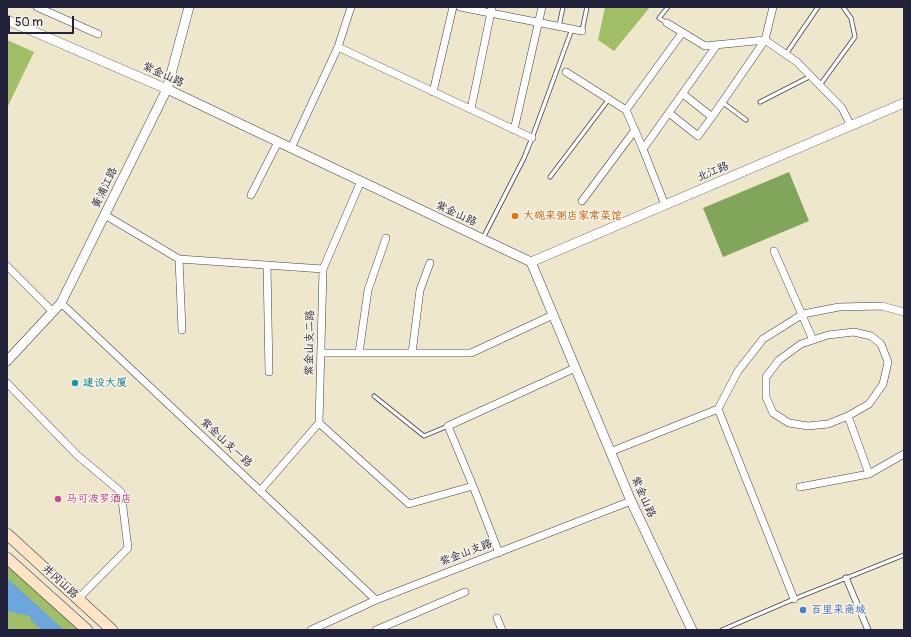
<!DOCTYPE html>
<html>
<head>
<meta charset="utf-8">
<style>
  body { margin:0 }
  #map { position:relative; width:911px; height:637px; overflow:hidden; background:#efe7cc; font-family:Pangolin,sans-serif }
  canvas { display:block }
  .frame { position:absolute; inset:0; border:8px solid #22223b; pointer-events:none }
  .scale { position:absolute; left:8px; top:16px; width:66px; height:18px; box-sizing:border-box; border:2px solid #22223b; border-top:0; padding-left:5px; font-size:12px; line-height:14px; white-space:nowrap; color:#22223b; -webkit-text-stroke:3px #f7f3e8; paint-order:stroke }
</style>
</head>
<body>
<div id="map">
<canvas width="911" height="637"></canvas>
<div class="frame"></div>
<div class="scale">50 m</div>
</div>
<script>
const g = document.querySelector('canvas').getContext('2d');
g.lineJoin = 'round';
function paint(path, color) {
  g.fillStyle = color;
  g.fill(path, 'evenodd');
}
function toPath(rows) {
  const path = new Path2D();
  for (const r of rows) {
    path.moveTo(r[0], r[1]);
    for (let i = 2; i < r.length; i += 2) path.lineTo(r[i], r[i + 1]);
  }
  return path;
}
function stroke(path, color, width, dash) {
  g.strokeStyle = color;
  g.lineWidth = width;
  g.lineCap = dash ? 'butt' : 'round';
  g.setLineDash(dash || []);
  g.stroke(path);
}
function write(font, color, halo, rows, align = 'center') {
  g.font = font + ' Pangolin,"LXGW WenKai TC",sans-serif';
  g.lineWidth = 3;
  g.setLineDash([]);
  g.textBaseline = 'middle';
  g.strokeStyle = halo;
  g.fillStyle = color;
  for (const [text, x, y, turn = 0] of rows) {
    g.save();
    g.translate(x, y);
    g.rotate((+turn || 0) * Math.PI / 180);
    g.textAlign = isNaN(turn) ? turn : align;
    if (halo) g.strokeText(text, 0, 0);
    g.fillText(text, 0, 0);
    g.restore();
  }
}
paint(toPath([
  [605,7,650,7,614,51,598,40],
  [7,40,34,52,8,106,7,106],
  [7,558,88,630,7,630]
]), '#a0be66');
paint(toPath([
  [789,172,809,221,723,257,703,208]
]), '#80a55b');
paint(toPath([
  [7,578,64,630,49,630,30,616,7,611]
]), '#6ca6dc');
stroke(toPath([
  [35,618,49,630]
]), '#6ca6dc', 9);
const service = toPath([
  [667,23,659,18,668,7],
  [559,26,563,7],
  [582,31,587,7],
  [786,54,818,7],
  [820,85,855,37,851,18,843,7],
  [722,102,746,120],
  [760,102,811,76],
  [550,177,609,99],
  [483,238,524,158,532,138,572,29],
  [374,396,424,436,448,426],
  [722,630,794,599,904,555]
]);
const pedestrian = toPath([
  [846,578,868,630]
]);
const minor = toPath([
  [37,7,98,34],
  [460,7,582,31],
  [667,23,705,46,765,40,797,62,842,108,851,126],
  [338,47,532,138],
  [566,72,626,110,643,149],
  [433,92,453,7],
  [683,94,712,117,765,40,773,7],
  [471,109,492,7],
  [626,110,682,33],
  [669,113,698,136,712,117],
  [514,130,542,7],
  [291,148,338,47,351,7],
  [251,195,278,142],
  [582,201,635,130],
  [665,205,643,149,717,45],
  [105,215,179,259,323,269],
  [774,251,813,340],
  [179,259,182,330],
  [267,265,269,372],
  [7,266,53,312],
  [61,303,376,600],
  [321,353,471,353,553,315],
  [359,353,368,290,386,238],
  [412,353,420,290,430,263],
  [7,383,77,455,121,492,128,548,78,599],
  [718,409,794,599],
  [848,416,828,424,808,426,789,423,773,413,766,397,766,377,779,360,801,344,828,335,854,332,871,336,881,344,888,362,883,384,869,404,848,416,869,474],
  [319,423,409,504,473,486,499,553],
  [610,452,718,409,738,371,763,339,803,314,839,307,882,306,904,312],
  [473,486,448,426,575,368],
  [800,487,869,474,904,454],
  [260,491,319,423,323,269,361,181],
  [497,618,502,630],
  [311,630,376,600,631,501],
  [376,630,465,592]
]);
const tertiary = toPath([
  [7,20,167,89,531,262,631,501,692,630],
  [531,262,904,103],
  [7,361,61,303,167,89,189,7]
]);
const secondary = toPath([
  [7,534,112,630],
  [7,558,87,630]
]);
stroke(service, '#414051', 5);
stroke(pedestrian, '#414051', 7);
stroke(minor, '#414051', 8);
stroke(tertiary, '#414051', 10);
stroke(secondary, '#414051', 12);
stroke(service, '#fff', 3.5);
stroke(pedestrian, '#fff', 5.5);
stroke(minor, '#fff', 7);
stroke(tertiary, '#fff', 9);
stroke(secondary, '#ffe4c6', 11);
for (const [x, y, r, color] of [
  [515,216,4,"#e8710a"],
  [75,383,4,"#0f9aa8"],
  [58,499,4,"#d1479c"],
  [803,610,4,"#3f7fe0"]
]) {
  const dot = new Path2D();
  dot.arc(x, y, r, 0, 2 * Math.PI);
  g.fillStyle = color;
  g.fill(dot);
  stroke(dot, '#f7f3e8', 1.5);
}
write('11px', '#22223b', '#f7f3e8', [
  ["紫金山路",163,75,24],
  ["北江路",713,172,-23],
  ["黄浦江路",105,188,-64],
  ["紫金山路",456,214,25],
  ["紫金山支二路",310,343,-89],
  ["紫金山支一路",226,443,43],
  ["紫金山路",643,497,66],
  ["紫金山支路",466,553,-21],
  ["井冈山路",60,582,42]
]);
write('11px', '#c56008', '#f7f3e8', [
  ["大碗来粥店家常菜馆",523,216]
], 'left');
write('11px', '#0d838f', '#f7f3e8', [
  ["建设大厦",83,383]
], 'left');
write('11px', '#b23c85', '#f7f3e8', [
  ["马可波罗酒店",66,499]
], 'left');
write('11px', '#366cbe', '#f7f3e8', [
  ["百里来商城",811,610]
], 'left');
</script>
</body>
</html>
